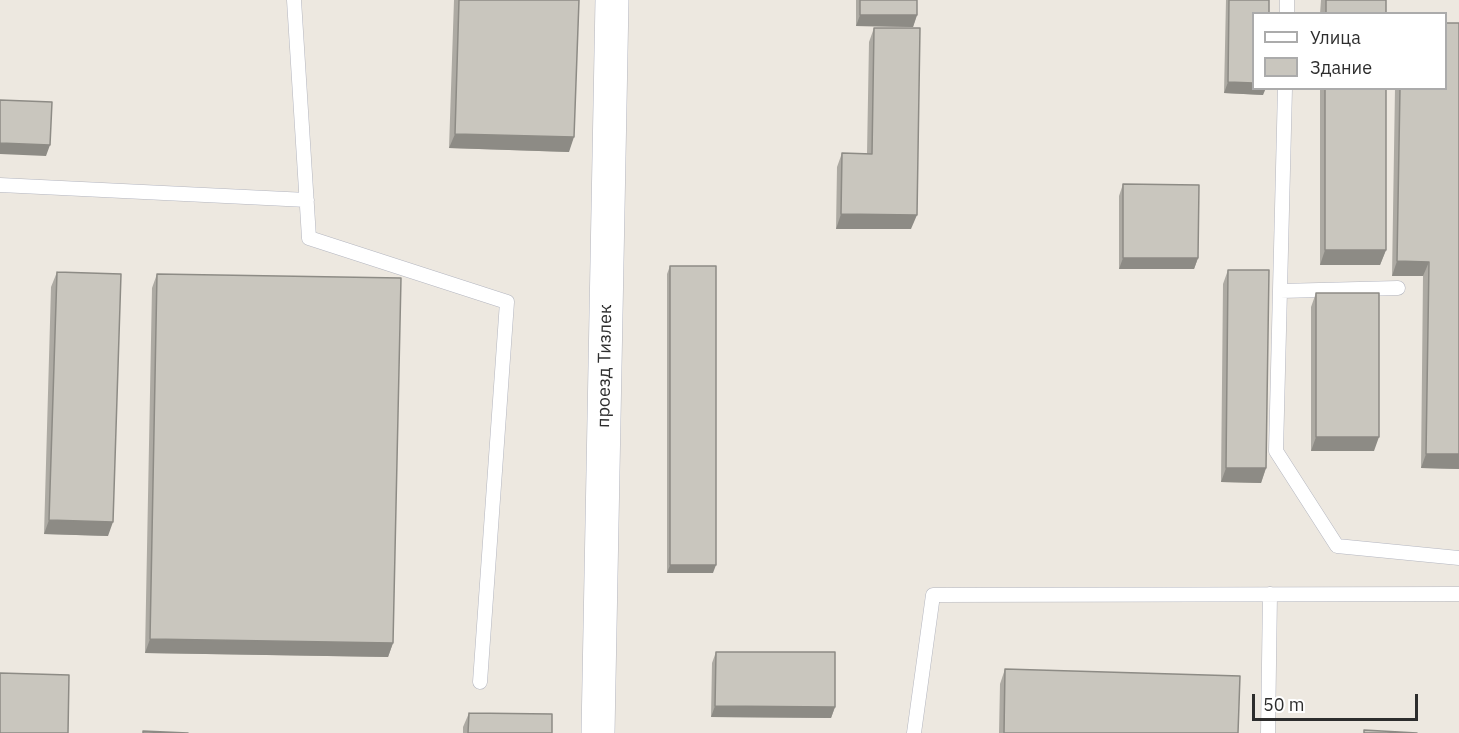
<!DOCTYPE html>
<html>
<head>
<meta charset="utf-8">
<style>
  body { margin:0 }
  #map { position:relative; width:1459px; height:733px; overflow:hidden; background:#ede8e0; font-family:"IBM Plex Sans",sans-serif }
  canvas { display:block }
  .legend { position:absolute; left:1252px; top:12px; width:195px; height:78px; box-sizing:border-box; background:#fff; border:2px solid #ababab; margin:0; padding:8px 10px; list-style:none; font-size:18px; color:#2d2d2d }
  .legend li { display:flex; align-items:center; gap:12px; height:30px }
  .legend b { width:30px; border:2px solid #ababab }
  .scale { position:absolute; left:1252px; top:694px; width:166px; height:27px; box-sizing:border-box; border:3px solid #2d2d2d; border-top:0; padding-left:8px; font-size:18px; line-height:21px; white-space:nowrap; color:#2d2d2d; -webkit-text-stroke:4px #fff; paint-order:stroke }
</style>
</head>
<body>
<div id="map">
<canvas width="1459" height="733"></canvas>
<ul class="legend">
<li><b style="height:8px;background:#fff"></b>Улица</li>
<li><b style="height:16px;background:#c9c6be"></b>Здание</li>
</ul>
<div class="scale">50 m</div>
</div>
<script>
const g = document.querySelector('canvas').getContext('2d');
g.lineJoin = 'round';
function toPath(rows) {
  const path = new Path2D();
  for (const r of rows) {
    path.moveTo(r[0], r[1]);
    for (let i = 2; i < r.length; i += 2) path.lineTo(r[i], r[i + 1]);
  }
  return path;
}
function stroke(path, color, width, dash) {
  g.strokeStyle = color;
  g.lineWidth = width;
  g.lineCap = dash ? 'butt' : 'round';
  g.setLineDash(dash || []);
  g.stroke(path);
}
function paint(path, color) {
  g.fillStyle = color;
  g.fill(path, 'evenodd');
}
function write(font, color, halo, rows, align = 'center') {
  g.font = font + ' "IBM Plex Sans",sans-serif';
  g.lineWidth = 6;
  g.setLineDash([]);
  g.textBaseline = 'middle';
  g.strokeStyle = halo;
  g.fillStyle = color;
  for (const [text, x, y, turn = 0] of rows) {
    g.save();
    g.translate(x, y);
    g.rotate((+turn || 0) * Math.PI / 180);
    g.textAlign = isNaN(turn) ? turn : align;
    if (halo) g.strokeText(text, 0, 0);
    g.fillText(text, 0, 0);
    g.restore();
  }
}
const service = toPath([
  [294,0,309,238,507,302,480,682],
  [1287,14,1287,0],
  [1285,88,1276,451,1337,546,1459,558],
  [0,185,307,200],
  [1280,291,1398,288],
  [914,733,933,595,1459,594],
  [1268,733,1270,594]
]);
const tertiary = toPath([
  [598,733,612,0]
]);
stroke(service, '#b3b5bf', 15);
stroke(tertiary, '#b3b5bf', 34);
stroke(service, '#fff', 14);
stroke(tertiary, '#fff', 33);
paint(toPath([
  [454,0,579,0,569,152,449,148],
  [856,0,917,0,917,15,913,27,856,26],
  [1226,0,1269,0,1263,95,1224,93],
  [1321,0,1386,0,1386,14,1320,14],
  [874,28,911,229,836,229,837,167,842,153,867,154,869,42],
  [1320,88,1386,88,1386,250,1380,265,1320,265],
  [1395,88,1446,88,1459,469,1421,468,1423,276,1392,276],
  [1123,184,1198,258,1194,269,1119,269,1119,196],
  [670,266,713,573,667,573,667,274],
  [1228,270,1266,468,1261,483,1221,482,1223,284],
  [57,272,108,536,44,534,51,287],
  [157,274,393,643,388,657,145,653,152,288],
  [1316,293,1374,451,1311,451,1311,307],
  [716,652,835,707,831,718,711,717,712,663],
  [1005,669,1238,733,999,733,1000,684],
  [469,713,552,733,463,733,463,727]
]), '#adaaa3');
paint(toPath([
  [860,15,917,15,913,27,856,26],
  [1228,82,1254,83,1254,88,1266,88,1263,95,1224,93],
  [455,134,574,137,569,152,449,148],
  [0,143,50,145,46,156,0,154],
  [841,214,917,215,911,229,836,229],
  [1325,250,1386,250,1380,265,1320,265],
  [1123,258,1198,258,1194,269,1119,269],
  [1397,261,1429,262,1423,276,1392,276],
  [1316,437,1379,437,1374,451,1311,451],
  [1426,454,1459,454,1459,469,1421,468],
  [1226,468,1266,468,1261,483,1221,482],
  [49,520,113,522,108,536,44,534],
  [670,565,716,565,713,573,667,573],
  [150,639,393,643,388,657,145,653],
  [715,706,835,707,831,718,711,717]
]), '#8d8b85');
const building = toPath([
  [459,0,579,0,574,137,455,134,459,0],
  [860,0,917,0,917,15,860,15,860,0],
  [1229,0,1269,0,1269,14,1254,14,1254,83,1228,82,1229,0],
  [1326,0,1386,0,1386,14,1326,14,1326,0],
  [1446,23,1459,23,1459,454,1426,454,1429,262,1397,261,1400,88,1446,88,1446,23],
  [874,28,920,28,917,215,841,214,842,153,872,154,874,28],
  [1325,88,1386,88,1386,250,1325,250,1325,88],
  [0,100,52,102,50,145,0,143,0,100],
  [1123,184,1199,185,1198,258,1123,258,1123,184],
  [670,266,716,266,716,565,670,565,670,266],
  [1228,270,1269,270,1266,468,1226,468,1228,270],
  [57,272,121,274,113,522,49,520,57,272],
  [157,274,401,278,393,643,150,639,157,274],
  [1316,293,1379,293,1379,437,1316,437,1316,293],
  [716,652,835,652,835,707,715,706,716,652],
  [1005,669,1240,676,1238,733,1004,733,1005,669],
  [0,673,69,675,68,733,0,733,0,673],
  [469,713,552,714,552,733,468,733,469,713],
  [1364,730,1417,733,1364,733,1364,730],
  [143,731,188,733,143,733,143,731]
]);
paint(building, '#c9c6be');
stroke(building, '#8d8b85', 1.5);
write('18px', '#2d2d2d', '#fff', [
  ["проезд Тизлек",605,366,-89]
]);
</script>
</body>
</html>
